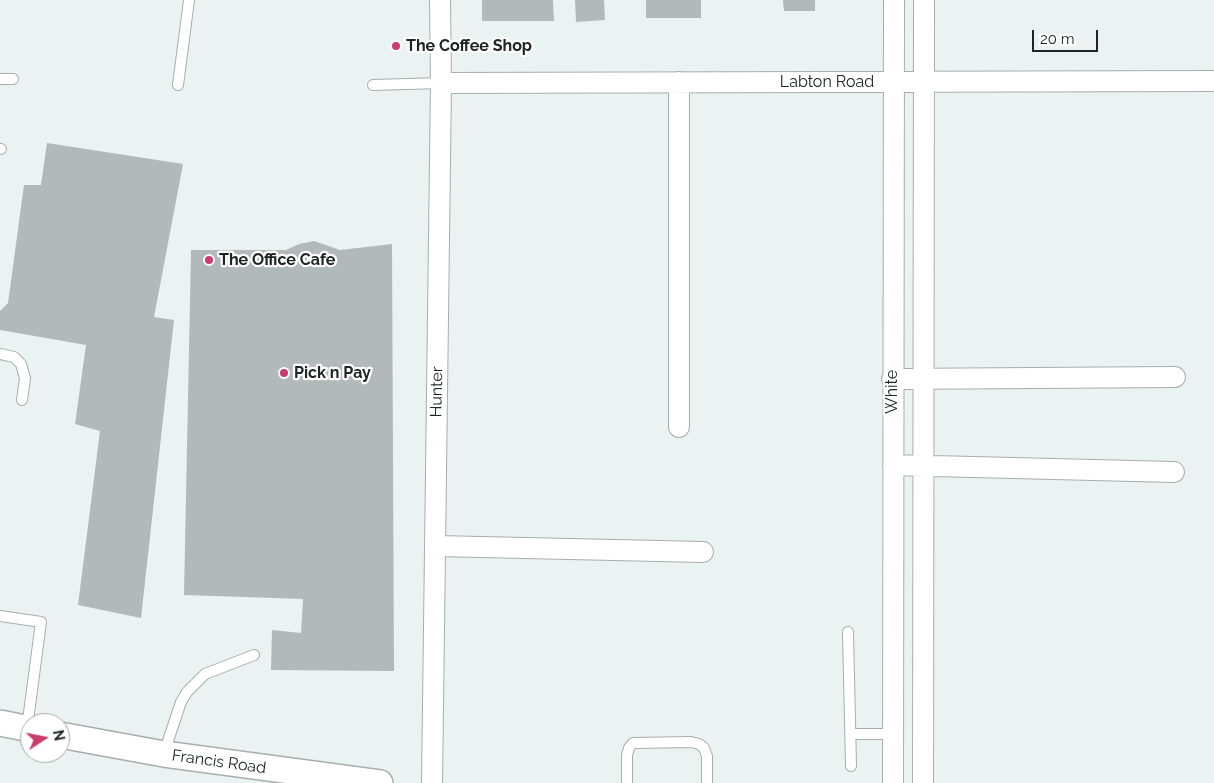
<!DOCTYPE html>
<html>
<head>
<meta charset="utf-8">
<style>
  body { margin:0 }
  #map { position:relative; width:1214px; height:783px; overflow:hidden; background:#eaf2f2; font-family:Raleway,sans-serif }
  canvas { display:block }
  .north { position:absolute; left:20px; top:713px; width:50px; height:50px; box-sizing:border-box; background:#fff; border:1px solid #a6a7a7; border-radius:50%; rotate:79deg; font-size:14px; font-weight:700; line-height:20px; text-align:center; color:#212424 }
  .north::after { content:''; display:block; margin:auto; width:18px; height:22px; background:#ca3d6d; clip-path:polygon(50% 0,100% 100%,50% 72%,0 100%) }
  .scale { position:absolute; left:1032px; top:30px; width:66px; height:22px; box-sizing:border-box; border:2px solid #212424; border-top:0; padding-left:6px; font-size:15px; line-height:18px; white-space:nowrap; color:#212424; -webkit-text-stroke:4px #fff; paint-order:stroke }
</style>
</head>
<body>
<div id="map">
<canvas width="1214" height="783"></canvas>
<div class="north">N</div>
<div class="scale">20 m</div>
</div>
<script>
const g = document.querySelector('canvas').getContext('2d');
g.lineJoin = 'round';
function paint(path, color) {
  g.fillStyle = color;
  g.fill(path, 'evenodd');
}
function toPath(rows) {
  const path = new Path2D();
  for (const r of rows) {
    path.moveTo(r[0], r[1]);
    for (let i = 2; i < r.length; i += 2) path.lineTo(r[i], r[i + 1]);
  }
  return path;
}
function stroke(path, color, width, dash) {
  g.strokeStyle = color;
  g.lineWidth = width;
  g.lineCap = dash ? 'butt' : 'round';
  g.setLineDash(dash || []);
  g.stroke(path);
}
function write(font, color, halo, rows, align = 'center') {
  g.font = font + ' Raleway,sans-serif';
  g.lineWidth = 4.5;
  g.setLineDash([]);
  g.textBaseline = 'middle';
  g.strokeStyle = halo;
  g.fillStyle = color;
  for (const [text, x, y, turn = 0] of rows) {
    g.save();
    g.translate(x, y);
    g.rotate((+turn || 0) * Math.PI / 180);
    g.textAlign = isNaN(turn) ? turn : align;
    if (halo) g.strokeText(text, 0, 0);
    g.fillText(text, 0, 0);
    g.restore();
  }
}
paint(toPath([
  [482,0,553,0,554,21,482,21],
  [575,0,604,0,605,20,576,22],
  [646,0,701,0,701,18,646,18],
  [783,0,815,0,815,11,784,11],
  [47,143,183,164,154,317,174,320,141,618,78,605,100,431,75,424,86,345,0,330,0,311,8,303,24,185,41,185],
  [314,241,340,250,392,244,394,671,271,670,272,630,301,633,303,599,184,595,191,250,286,250,299,244]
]), '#b2b9ba');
const service = toPath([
  [0,79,13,79],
  [178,85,189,0],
  [373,85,441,83],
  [0,149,1,149],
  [0,354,14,357,21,364,25,378,22,400],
  [0,616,41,622,27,728],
  [848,632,851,766],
  [850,734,893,734],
  [164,753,181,702,187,692,205,674,254,655],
  [627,783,627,755,629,748,633,743,691,742,699,744,704,748,707,756,707,783]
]);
const minor = toPath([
  [441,83,1214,81],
  [892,379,1175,377],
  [679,427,679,82],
  [893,465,1174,472],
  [436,546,703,552],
  [432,783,441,83,440,0],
  [893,783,894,0],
  [923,783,924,0]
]);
const tertiary = toPath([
  [0,723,30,729],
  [60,735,164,754,380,783]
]);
stroke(service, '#a7aeaf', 12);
stroke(minor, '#a7aeaf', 22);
stroke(tertiary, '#a7aeaf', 28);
stroke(service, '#fff', 10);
stroke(minor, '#fff', 20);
stroke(tertiary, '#fff', 25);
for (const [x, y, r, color] of [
  [396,46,5,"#ca3d6d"],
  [209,260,5,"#ca3d6d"],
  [284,373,5,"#ca3d6d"]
]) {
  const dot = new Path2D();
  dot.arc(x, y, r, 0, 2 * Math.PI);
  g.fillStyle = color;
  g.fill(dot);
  stroke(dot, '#fff', 2);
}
write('bold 16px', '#212424', '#fff', [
  ["The Coffee Shop",406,46],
  ["The Office Cafe",219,260],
  ["Pick n Pay",294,373]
], 'left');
write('16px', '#212424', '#fff', [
  ["Labton Road",827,82],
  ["Hunter",437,392,-89],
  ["White",892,392,-90],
  ["Francis Road",219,762,8]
]);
</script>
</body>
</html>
